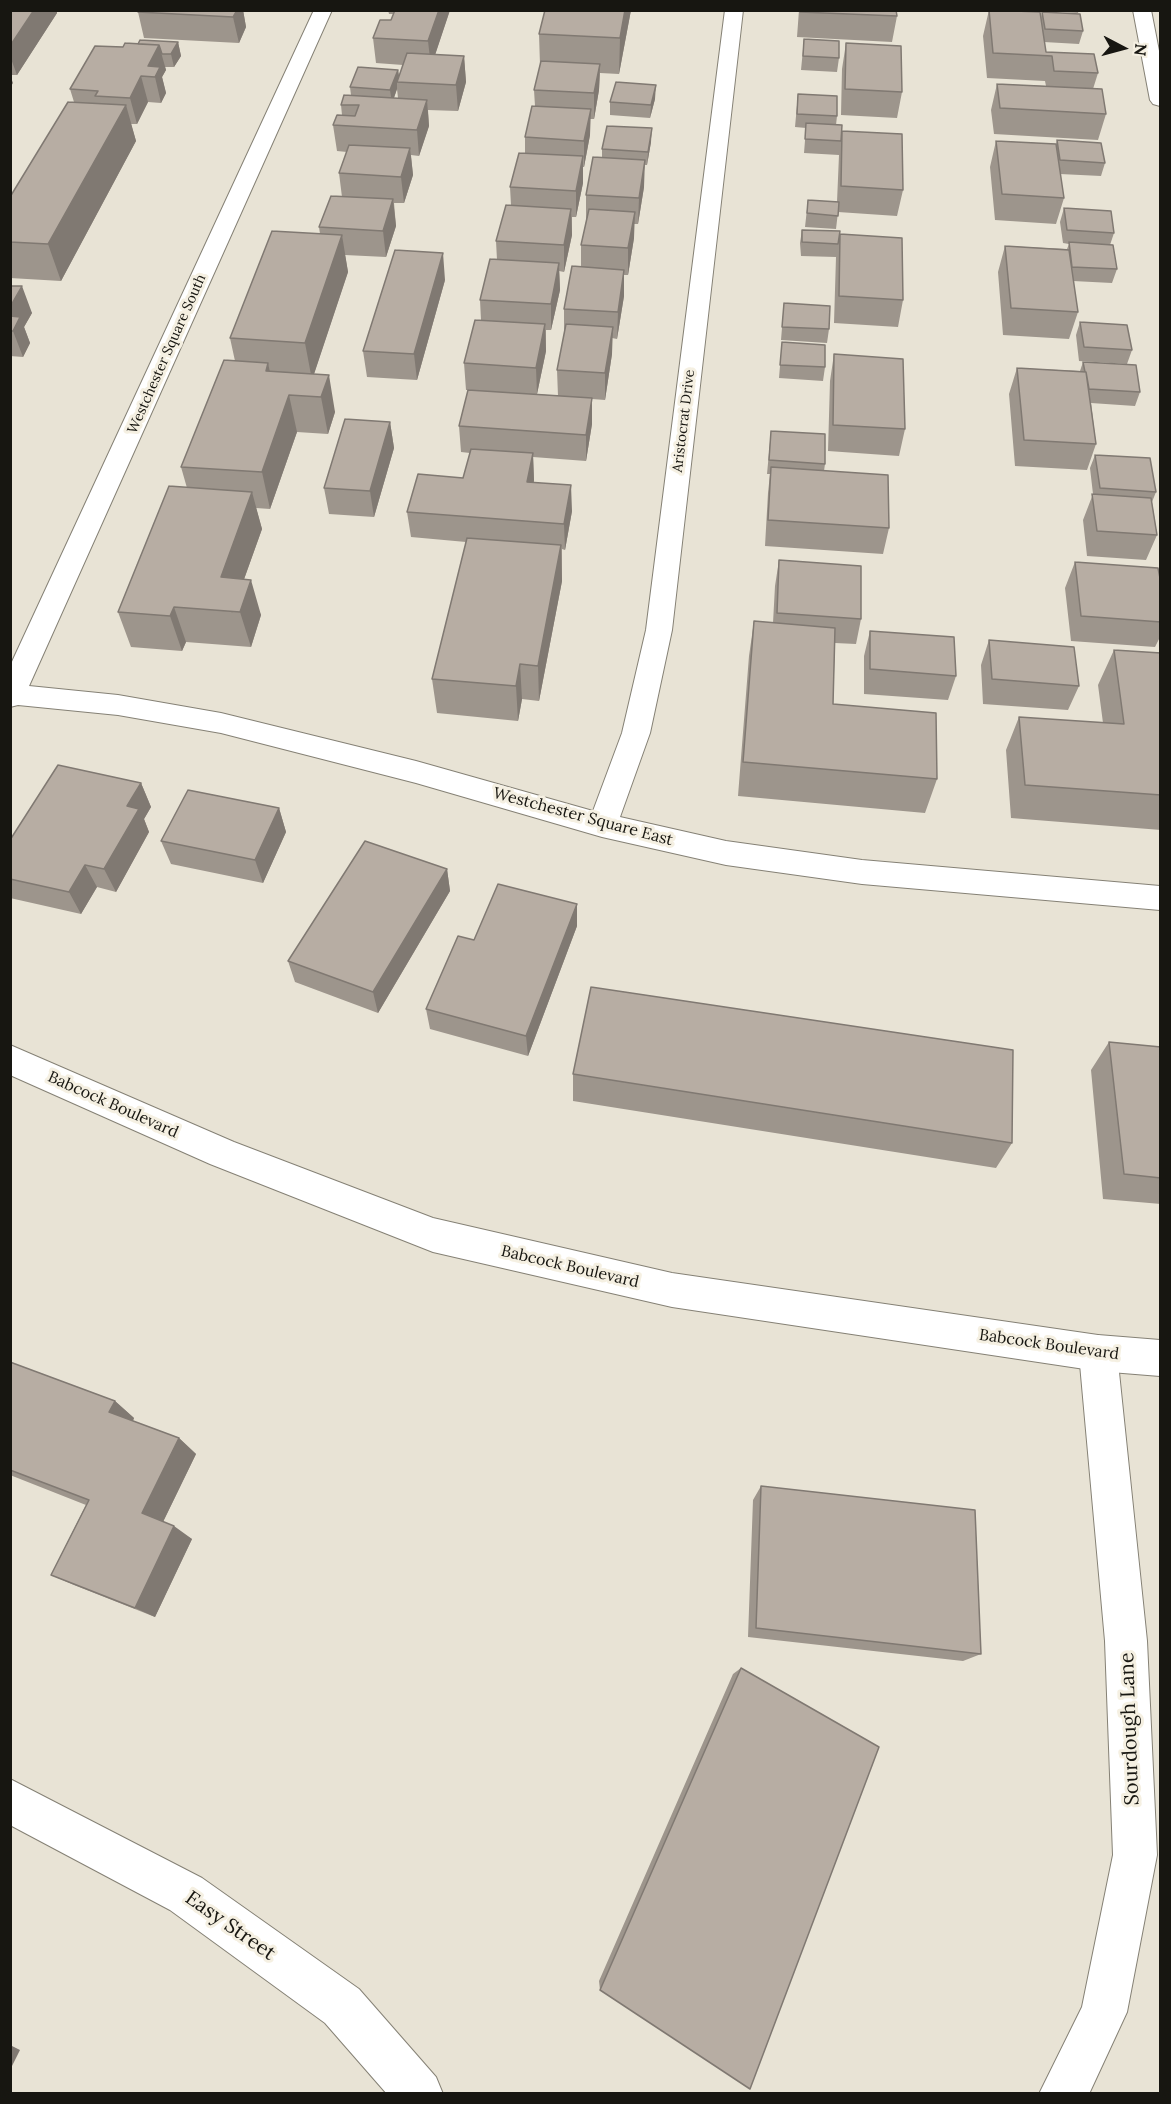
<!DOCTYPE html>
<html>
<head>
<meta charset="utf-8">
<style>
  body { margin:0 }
  #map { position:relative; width:1171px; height:2104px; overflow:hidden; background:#e8e3d5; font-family:Lora,serif }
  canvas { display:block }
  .frame { position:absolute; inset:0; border:12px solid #171611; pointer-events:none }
  .north { position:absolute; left:1093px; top:18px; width:60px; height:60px; -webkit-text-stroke:4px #f5f0e2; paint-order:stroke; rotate:96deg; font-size:16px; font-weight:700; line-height:24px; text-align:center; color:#171611 }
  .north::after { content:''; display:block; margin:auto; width:21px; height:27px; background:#171611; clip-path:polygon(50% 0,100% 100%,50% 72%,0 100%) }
</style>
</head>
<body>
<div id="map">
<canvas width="1171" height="2104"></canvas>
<div class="frame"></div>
<div class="north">N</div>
</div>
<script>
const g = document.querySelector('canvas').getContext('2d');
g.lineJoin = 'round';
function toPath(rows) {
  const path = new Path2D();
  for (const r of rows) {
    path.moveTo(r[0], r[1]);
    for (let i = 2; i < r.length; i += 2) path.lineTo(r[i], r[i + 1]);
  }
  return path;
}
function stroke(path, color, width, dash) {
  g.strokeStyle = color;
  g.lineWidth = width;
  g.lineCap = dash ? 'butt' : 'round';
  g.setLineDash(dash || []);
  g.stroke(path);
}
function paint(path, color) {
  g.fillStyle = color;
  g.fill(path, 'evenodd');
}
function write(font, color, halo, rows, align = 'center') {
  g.font = font + ' Lora,serif';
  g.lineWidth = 6;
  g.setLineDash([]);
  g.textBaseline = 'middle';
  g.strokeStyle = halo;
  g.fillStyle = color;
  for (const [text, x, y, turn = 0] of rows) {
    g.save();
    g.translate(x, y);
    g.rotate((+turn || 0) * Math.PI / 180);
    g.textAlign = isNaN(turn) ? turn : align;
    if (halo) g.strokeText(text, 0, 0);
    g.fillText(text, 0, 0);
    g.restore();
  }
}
const street = toPath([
  [314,10,332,10,29,686,118,695,221,713,416,761,593,811,622,733,646,630,725,10,743,10,672,630,650,733,620,817,726,841,862,860,1160,886,1160,910,862,884,726,865,602,837,416,783,221,733,118,715,18,705,10,707,10,666,314,10],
  [1133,10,1151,10,1160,56,1160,106,1153,104,1150,100,1133,10],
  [1098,1335,1111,1340,1117,1353,1147,1641,1157,1855,1127,2012,1089,2094,1039,2094,1082,2007,1113,1855,1105,1641,1079,1353,1085,1340,1098,1335],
  [10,1779,202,1878,359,1989,436,2077,443,2094,387,2094,325,2023,170,1910,10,1825,10,1779]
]);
const secondary = toPath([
  [10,1045,234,1142,433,1218,672,1273,1098,1335,1160,1340,1160,1376,1098,1371,672,1307,433,1252,210,1164,10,1075,10,1045]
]);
stroke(street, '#858175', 2);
stroke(secondary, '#858175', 2);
paint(street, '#fff');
paint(secondary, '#fff');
paint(toPath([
  [10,10,57,13,17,75,10,75],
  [243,10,246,27,239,43,144,38,138,12],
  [388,10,450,10,435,55,464,56,466,82,458,111,428,110,429,126,419,156,411,155,413,175,404,203,394,203,396,226,386,257,345,255,348,272,314,374,335,412,328,434,297,432,270,509,256,508,262,529,244,579,261,615,251,647,186,642,182,651,131,647,118,612,187,488,181,467,235,361,230,338,320,234,319,227,342,197,339,173,347,152,337,151,333,125,342,115,341,105,351,95,350,87,398,70,399,76,403,65,376,63,373,38,391,20,394,14,389,14],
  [397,89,398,98,394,98],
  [545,10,631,10,619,74,600,73,599,90,594,119,590,119,590,135,584,167,583,167,583,183,576,217,572,217,572,235,564,272,559,271,560,290,551,330,546,330,546,351,537,394,558,396,557,370,564,334,564,309,581,267,581,245,586,222,586,195,602,158,602,149,651,142,647,165,644,165,644,187,638,224,634,224,634,238,628,275,624,275,624,296,617,339,612,338,612,354,605,400,592,399,592,424,586,461,533,457,534,482,572,511,565,550,562,549,562,581,539,701,522,699,518,721,437,713,432,679,466,542,411,537,407,512,463,478,470,453,461,452,459,426,468,390,466,390,464,363,481,320,480,300,497,260,496,241,511,205,510,187,525,153,525,137,535,106,534,90,540,65,539,34],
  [799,10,896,10,897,16,892,42,797,37],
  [989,10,1041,17,1042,12,1083,31,1079,44,1044,42,1046,52,1098,73,1093,89,1106,114,1098,140,994,134,991,110,997,84,1046,86,1045,81,987,78,983,36],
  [1031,10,1079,10,1078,13],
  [804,39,839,58,837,72,801,70],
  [178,42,181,56,174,67,165,67,166,70,162,77,166,93,161,103,148,102,137,124,131,124,136,141,61,281,10,278,10,197,74,102,70,89,123,47,138,44],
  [846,43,902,92,897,118,841,115,842,69],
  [798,94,837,116,836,125,903,190,897,216,838,212,836,229,805,227,808,200,837,202,839,155,804,153,806,128,795,127],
  [655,99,650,118,610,115,610,102],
  [1057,140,1105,163,1101,176,1060,174,1064,198,1056,224,995,220,990,167,996,141,1056,144],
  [1064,208,1114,233,1110,245,1117,269,1112,283,1073,281,1078,312,1069,339,1003,335,998,272,1005,246,1067,249,1069,244,1063,243,1060,222],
  [802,230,840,234,903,300,898,327,834,323,836,257,801,256,800,243],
  [445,280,417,380,367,377,363,351],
  [10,286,32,313,24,327,30,343,23,357,10,356],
  [784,303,829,329,827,343,781,340],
  [1080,322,1132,350,1127,364,1079,361,1076,335],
  [782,342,825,367,823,381,779,378],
  [834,354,905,429,899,456,828,451,830,381],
  [1083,362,1140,392,1135,406,1091,403,1096,444,1087,470,1015,466,1009,394,1017,368,1080,371],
  [390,422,394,448,374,517,329,514,324,488],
  [771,431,825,464,824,471,889,528,883,554,765,546,768,493,770,474,767,474],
  [1095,455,1156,492,1152,502,1157,535,1146,560,1087,556,1083,520,1093,494,1090,468],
  [779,560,861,619,856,644,835,643,833,704,937,779,925,813,738,796,749,656,754,621,773,623,775,586],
  [1075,562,1161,583,1161,635,1155,647,1071,641,1065,588],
  [870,631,956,676,948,700,864,694,864,656],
  [989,640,1079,686,1068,710,983,704,981,665],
  [1114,650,1161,653,1161,830,1011,818,1006,750,1019,717,1103,723,1098,685],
  [141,783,151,807,144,819,149,832,116,892,97,887,81,914,10,898,10,840],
  [279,808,286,832,263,883,171,864,161,841],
  [447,869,450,891,378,1013,295,982,288,961],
  [577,904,577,926,528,1056,430,1029,426,1009,474,940],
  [1109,1042,1161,1047,1161,1204,1103,1199,1091,1070],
  [573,1074,1012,1143,996,1168,573,1101],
  [10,1362,115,1401,134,1418,133,1421,179,1438,196,1454,163,1522,192,1539,155,1617,74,1585,51,1575,86,1505,10,1475],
  [761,1486,981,1654,963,1661,748,1637,753,1500],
  [741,1668,600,1990,599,1981,733,1674]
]), '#9d958c');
paint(toPath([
  [34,10,57,10,57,13,17,75,10,56,10,46],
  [234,10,243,10,246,27,239,43,233,17],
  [439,10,450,10,431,67,428,41],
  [625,10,631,10,619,74,620,38],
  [178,42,181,56,174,67,171,54],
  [159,45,166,70,162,77,166,93,161,103,155,77,148,66],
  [464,56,466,82,458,111,456,85],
  [600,64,599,90,594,119,594,93],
  [398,70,400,82,397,82,397,89,392,103,390,90],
  [10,75,13,83,10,88],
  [141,76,148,102,137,124,130,98],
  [656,85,655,99,650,118,651,105],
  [427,100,429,126,419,156,417,130],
  [126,105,136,141,61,281,48,244],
  [591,109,590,135,584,167,584,141],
  [652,128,651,142,647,165,648,152],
  [410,148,413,175,404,203,401,177],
  [583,156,583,183,576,217,576,191],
  [645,160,644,187,638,224,639,198],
  [393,199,396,226,386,257,383,231],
  [571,209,572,235,564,272,564,245],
  [635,212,634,238,628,275,628,248],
  [342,235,348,272,312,380,305,343],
  [443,253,445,280,417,380,414,354],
  [559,263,560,290,551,330,551,304],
  [624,270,624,296,617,339,618,312],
  [22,286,32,313,24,327,30,343,23,357,13,331,10,329,10,307],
  [545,324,546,351,537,394,536,368],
  [613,327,612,354,605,400,605,373],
  [268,363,276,400,266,371],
  [329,375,335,412,328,434,321,397],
  [289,395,297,432,270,509,262,472],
  [592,398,592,424,586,461,586,435],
  [390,422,394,448,374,517,370,491],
  [533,453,534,480,528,508,527,482],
  [571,485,572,511,565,550,564,524],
  [252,492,262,529,232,613,221,577],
  [561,545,562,581,539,701,538,666],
  [251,580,261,615,251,647,240,612],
  [174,607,186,642,182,651,170,616],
  [520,664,522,699,518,721,516,686],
  [141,783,151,807,144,819,149,832,116,892,104,869,127,806],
  [279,808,286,832,263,883,255,860],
  [85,865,97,887,81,914,69,892],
  [447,869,450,891,378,1013,373,992],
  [577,904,577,926,528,1056,526,1036],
  [115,1401,134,1418,129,1429,109,1412],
  [179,1438,196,1454,161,1526,142,1513],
  [174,1526,192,1539,155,1617,135,1608],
  [10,2045,20,2050,10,2070]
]), '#807972');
const building = toPath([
  [10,10,34,10,10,46,10,10],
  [139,10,237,10,233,17,138,12,139,10],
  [395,10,439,10,428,41,373,38,380,20,391,20,395,10],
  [545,10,625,10,620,38,539,34,545,10],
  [800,10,896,10,897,16,800,12,800,10],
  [989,10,1040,12,1046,52,1094,54,1098,73,1054,71,1052,56,993,53,989,10],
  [1042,12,1080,14,1083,31,1045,29,1042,12],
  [804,39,839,41,839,58,803,56,804,39],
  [140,40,178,42,171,54,162,54,159,45,138,44,140,40],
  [125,43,159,45,148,66,160,67,155,77,141,76,130,98,95,96,98,91,70,89,95,46,123,47,125,43],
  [846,43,901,46,902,92,845,89,846,43],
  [407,53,464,56,456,85,397,82,407,53],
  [541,61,600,64,594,93,534,90,541,61],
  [358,67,398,70,390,90,350,87,358,67],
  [616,82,656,85,651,105,610,102,616,82],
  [997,84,1102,89,1106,114,1000,108,997,84],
  [798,94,837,96,837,116,797,114,798,94],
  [344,95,427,100,417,130,333,125,337,115,355,116,359,105,341,105,344,95],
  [68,102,126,105,48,244,10,242,10,197,68,102],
  [532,106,591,109,584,141,525,137,532,106],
  [806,123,842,125,841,141,805,139,806,123],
  [607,126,652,128,648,152,602,149,607,126],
  [842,131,902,134,903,190,841,186,842,131],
  [1057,140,1101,143,1105,163,1060,160,1057,140],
  [996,141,1056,144,1064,198,1002,194,996,141],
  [349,145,410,148,401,177,339,173,349,145],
  [519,153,583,156,576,191,510,187,519,153],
  [593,157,645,160,639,198,586,195,593,157],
  [331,196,393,199,383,231,319,227,331,196],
  [808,200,839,202,838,216,807,213,808,200],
  [506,205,571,209,564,245,496,241,506,205],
  [1064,208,1111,211,1114,233,1067,230,1064,208],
  [589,209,635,212,628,248,581,245,589,209],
  [802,230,840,231,838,244,802,242,802,230],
  [272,231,342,235,305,343,230,338,272,231],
  [840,234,902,238,903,300,839,296,840,234],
  [1069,242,1113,245,1117,269,1072,267,1069,242],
  [1005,246,1069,250,1078,312,1011,308,1005,246],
  [395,250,443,253,414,354,363,351,395,250],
  [490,259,559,263,551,304,480,300,490,259],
  [572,266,624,270,618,312,564,309,572,266],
  [10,286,22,286,10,307,10,286],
  [784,303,830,306,829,329,782,327,784,303],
  [10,316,20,317,13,331,10,331,10,316],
  [475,320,545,324,536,368,464,363,475,320],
  [1080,322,1127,325,1132,350,1084,347,1080,322],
  [566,324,613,327,605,373,557,370,566,324],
  [782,342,825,345,825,367,780,365,782,342],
  [834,354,903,359,905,429,833,425,834,354],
  [224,360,268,363,266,371,329,375,321,397,289,395,262,472,181,467,224,360],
  [1083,362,1136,365,1140,392,1089,389,1086,372,1085,372,1083,362],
  [1017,368,1086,372,1096,444,1024,440,1017,368],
  [468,390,592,398,586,435,459,426,468,390],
  [345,419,390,422,370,491,324,488,345,419],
  [771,431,825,434,825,464,769,460,771,431],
  [471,449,533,453,527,482,571,485,564,524,407,512,418,474,463,478,471,449],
  [1095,455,1150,458,1156,492,1100,488,1095,455],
  [771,467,888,475,889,528,768,520,771,467],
  [169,486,252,492,221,577,251,580,240,612,174,607,170,616,118,612,169,486],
  [1092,494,1151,498,1157,535,1097,531,1092,494],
  [467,538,561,545,538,666,520,664,516,686,432,679,467,538],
  [779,560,861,566,861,619,777,613,779,560],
  [1075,562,1158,568,1161,583,1161,622,1081,616,1075,562],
  [754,621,835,628,833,704,936,713,937,779,743,762,754,621],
  [870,631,954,637,956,676,870,669,870,631],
  [989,640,1074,647,1079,686,992,679,989,640],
  [1114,650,1161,653,1161,795,1025,785,1019,717,1124,724,1114,650],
  [58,765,141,783,127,806,139,809,104,869,85,865,69,892,10,879,10,840,58,765],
  [188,790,279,808,255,860,161,841,188,790],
  [365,841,447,869,373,992,288,961,365,841],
  [498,884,577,904,526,1036,426,1009,458,936,474,940,498,884],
  [591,987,1013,1050,1012,1143,573,1074,591,987],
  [1109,1042,1161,1047,1161,1178,1124,1174,1109,1042],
  [10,1362,115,1401,109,1412,179,1438,142,1513,174,1526,135,1608,51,1575,89,1500,10,1470,10,1362],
  [761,1486,975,1510,981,1654,756,1628,761,1486],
  [741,1668,879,1747,750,2089,600,1990,741,1668]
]);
paint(building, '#b7ada3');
stroke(building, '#807972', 1.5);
write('14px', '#171611', '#f5f0e2', [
  ["Westchester Square South",167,354,-66],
  ["Aristocrat Drive",684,421,-83]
]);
write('16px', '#171611', '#f5f0e2', [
  ["Westchester Square East",583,817,15],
  ["Babcock Boulevard",113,1105,24],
  ["Babcock Boulevard",570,1267,13],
  ["Babcock Boulevard",1049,1345,8]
]);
write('20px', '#171611', '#f5f0e2', [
  ["Sourdough Lane",1130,1729,-92],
  ["Easy Street",230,1926,35]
]);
</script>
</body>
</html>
